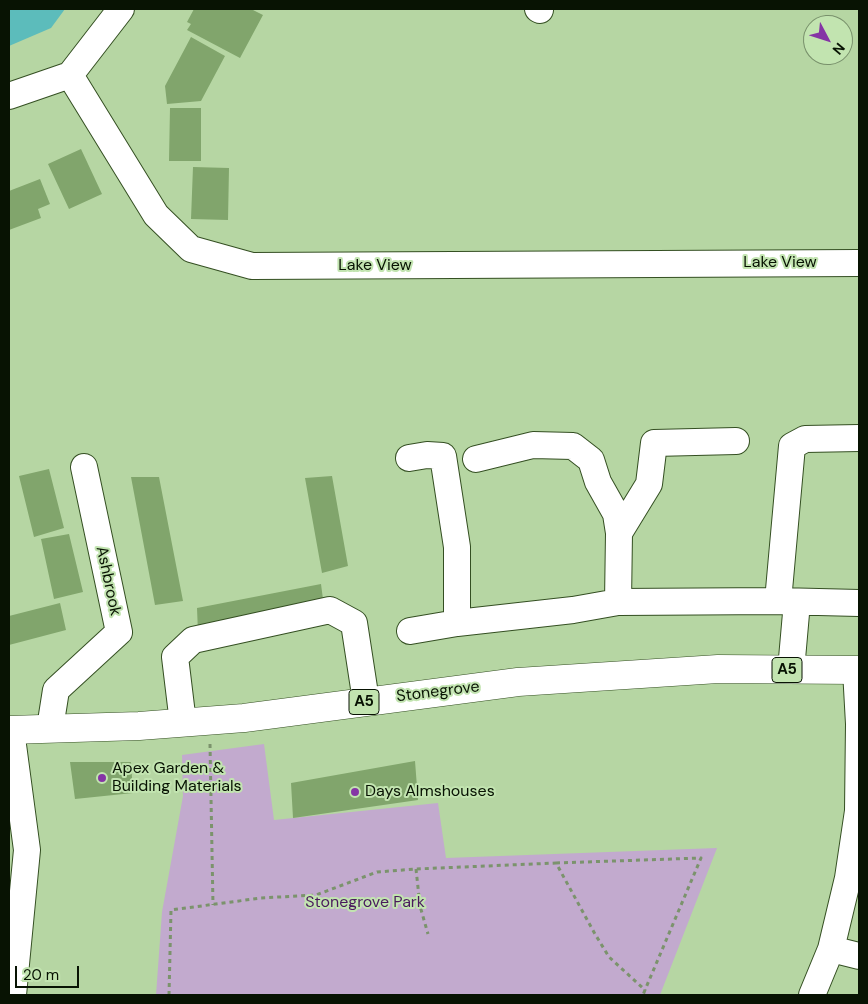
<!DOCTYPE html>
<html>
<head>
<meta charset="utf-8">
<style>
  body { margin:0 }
  #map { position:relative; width:868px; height:1004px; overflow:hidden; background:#b6d6a3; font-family:"DM Sans",sans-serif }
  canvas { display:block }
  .frame { position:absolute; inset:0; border:10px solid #081303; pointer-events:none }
  .north { position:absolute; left:803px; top:15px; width:50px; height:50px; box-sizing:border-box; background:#c2e4b0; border:1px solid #78906b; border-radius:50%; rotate:130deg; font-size:14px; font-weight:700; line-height:20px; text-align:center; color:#081303 }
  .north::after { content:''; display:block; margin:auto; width:18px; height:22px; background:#8535a5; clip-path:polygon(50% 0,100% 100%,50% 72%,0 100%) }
  .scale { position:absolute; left:15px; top:966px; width:64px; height:22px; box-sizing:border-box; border:2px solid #081303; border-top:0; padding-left:6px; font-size:15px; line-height:18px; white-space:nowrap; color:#081303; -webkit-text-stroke:4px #c2e4b0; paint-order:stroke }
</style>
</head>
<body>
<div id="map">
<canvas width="868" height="1004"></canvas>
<div class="frame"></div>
<div class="north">N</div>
<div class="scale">20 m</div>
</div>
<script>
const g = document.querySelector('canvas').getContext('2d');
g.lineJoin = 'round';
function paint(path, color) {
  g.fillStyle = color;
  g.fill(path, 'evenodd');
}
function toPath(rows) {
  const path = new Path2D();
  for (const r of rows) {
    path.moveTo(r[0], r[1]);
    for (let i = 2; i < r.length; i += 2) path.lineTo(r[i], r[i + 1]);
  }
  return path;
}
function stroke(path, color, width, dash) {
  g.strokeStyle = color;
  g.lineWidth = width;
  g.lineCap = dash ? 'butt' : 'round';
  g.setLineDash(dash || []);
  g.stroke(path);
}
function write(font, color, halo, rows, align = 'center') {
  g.font = font + ' "DM Sans",sans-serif';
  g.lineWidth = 4;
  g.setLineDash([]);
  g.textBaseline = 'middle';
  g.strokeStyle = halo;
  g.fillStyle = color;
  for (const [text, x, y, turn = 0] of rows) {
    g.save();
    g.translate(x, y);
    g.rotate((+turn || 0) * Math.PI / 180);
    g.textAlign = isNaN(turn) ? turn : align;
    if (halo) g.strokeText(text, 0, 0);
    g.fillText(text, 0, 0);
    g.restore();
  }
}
paint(toPath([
  [264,744,274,820,438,803,446,858,717,848,660,995,156,995,162,912,183,796,182,755]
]), '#c2aace');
paint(toPath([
  [9,9,65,9,51,28,9,46]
]), '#5cbcbb');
paint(toPath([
  [194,9,251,9,263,15,240,58,187,30,191,24,187,22],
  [191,37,225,56,201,101,167,104,165,86],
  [170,108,201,108,201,161,169,161],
  [81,149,102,194,69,209,48,164],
  [193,167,229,168,228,220,191,219],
  [40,179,50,204,38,209,41,218,9,230,9,191],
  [49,469,64,528,34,537,19,476],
  [332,476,348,566,322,573,305,478],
  [131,477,159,477,183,601,155,605],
  [69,534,83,592,54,599,41,539],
  [321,584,324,607,198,633,197,608],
  [60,603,66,630,9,645,9,616],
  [415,761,418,800,293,818,291,783],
  [70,762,131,762,133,793,75,799]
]), '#81a56c');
const minor = toPath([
  [121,9,70,75,156,215,191,249,252,266,859,263],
  [538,9,540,10],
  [9,96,70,75],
  [409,458,427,455,443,456,457,547,457,623],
  [476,459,533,445,573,446,591,460,598,482,616,514,619,533,618,602],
  [619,533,649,484,654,443,736,441],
  [778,601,792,446,805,439,859,438],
  [410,631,457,623,573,610,618,602,778,601,859,603],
  [791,670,797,602],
  [183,723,175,657,193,640,330,610,354,623,366,701],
  [50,728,56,690,119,632,84,467],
  [11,730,27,850,13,995],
  [831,949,859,956],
  [812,995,831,949,848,878,858,811,859,724,856,670]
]);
const major = toPath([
  [9,730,139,726,244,718,518,682,718,669,859,670]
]);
stroke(minor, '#344f22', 28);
stroke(major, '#344f22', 29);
stroke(toPath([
  [210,744,213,905],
  [556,863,701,858,645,990],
  [416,869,420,906,428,934],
  [169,995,171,910,261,898,316,895,377,872,416,869,556,863,595,934,609,957,645,990,643,995]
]), '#7b936c', 3, [4, 4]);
stroke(minor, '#fff', 26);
stroke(major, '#fff', 28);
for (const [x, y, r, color] of [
  [102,778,5,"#8535a5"],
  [355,792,5,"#8535a5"]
]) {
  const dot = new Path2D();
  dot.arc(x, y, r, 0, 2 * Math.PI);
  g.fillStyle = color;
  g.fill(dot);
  stroke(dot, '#c2e4b0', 2);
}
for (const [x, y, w] of [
  [787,670,30],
  [364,702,30]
]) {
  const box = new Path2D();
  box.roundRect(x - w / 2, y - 12.5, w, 25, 4);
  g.fillStyle = '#c2e4b0';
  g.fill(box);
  stroke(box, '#081303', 1);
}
write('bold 15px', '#081303', null, [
  ["A5",787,670],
  ["A5",364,702]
]);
write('16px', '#081303', '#c2e4b0', [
  ["Lake View",780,263],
  ["Lake View",375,266],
  ["Ashbrook",108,581,78],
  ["Stonegrove",438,692,-7]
]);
write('16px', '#081303', '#c2e4b0', [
  ["Apex Garden &",112,769],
  ["Building Materials",112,787],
  ["Days Almshouses",365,792]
], 'left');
write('16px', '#4a1a5d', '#c2e4b0', [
  ["Stonegrove Park",365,903]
]);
</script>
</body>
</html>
